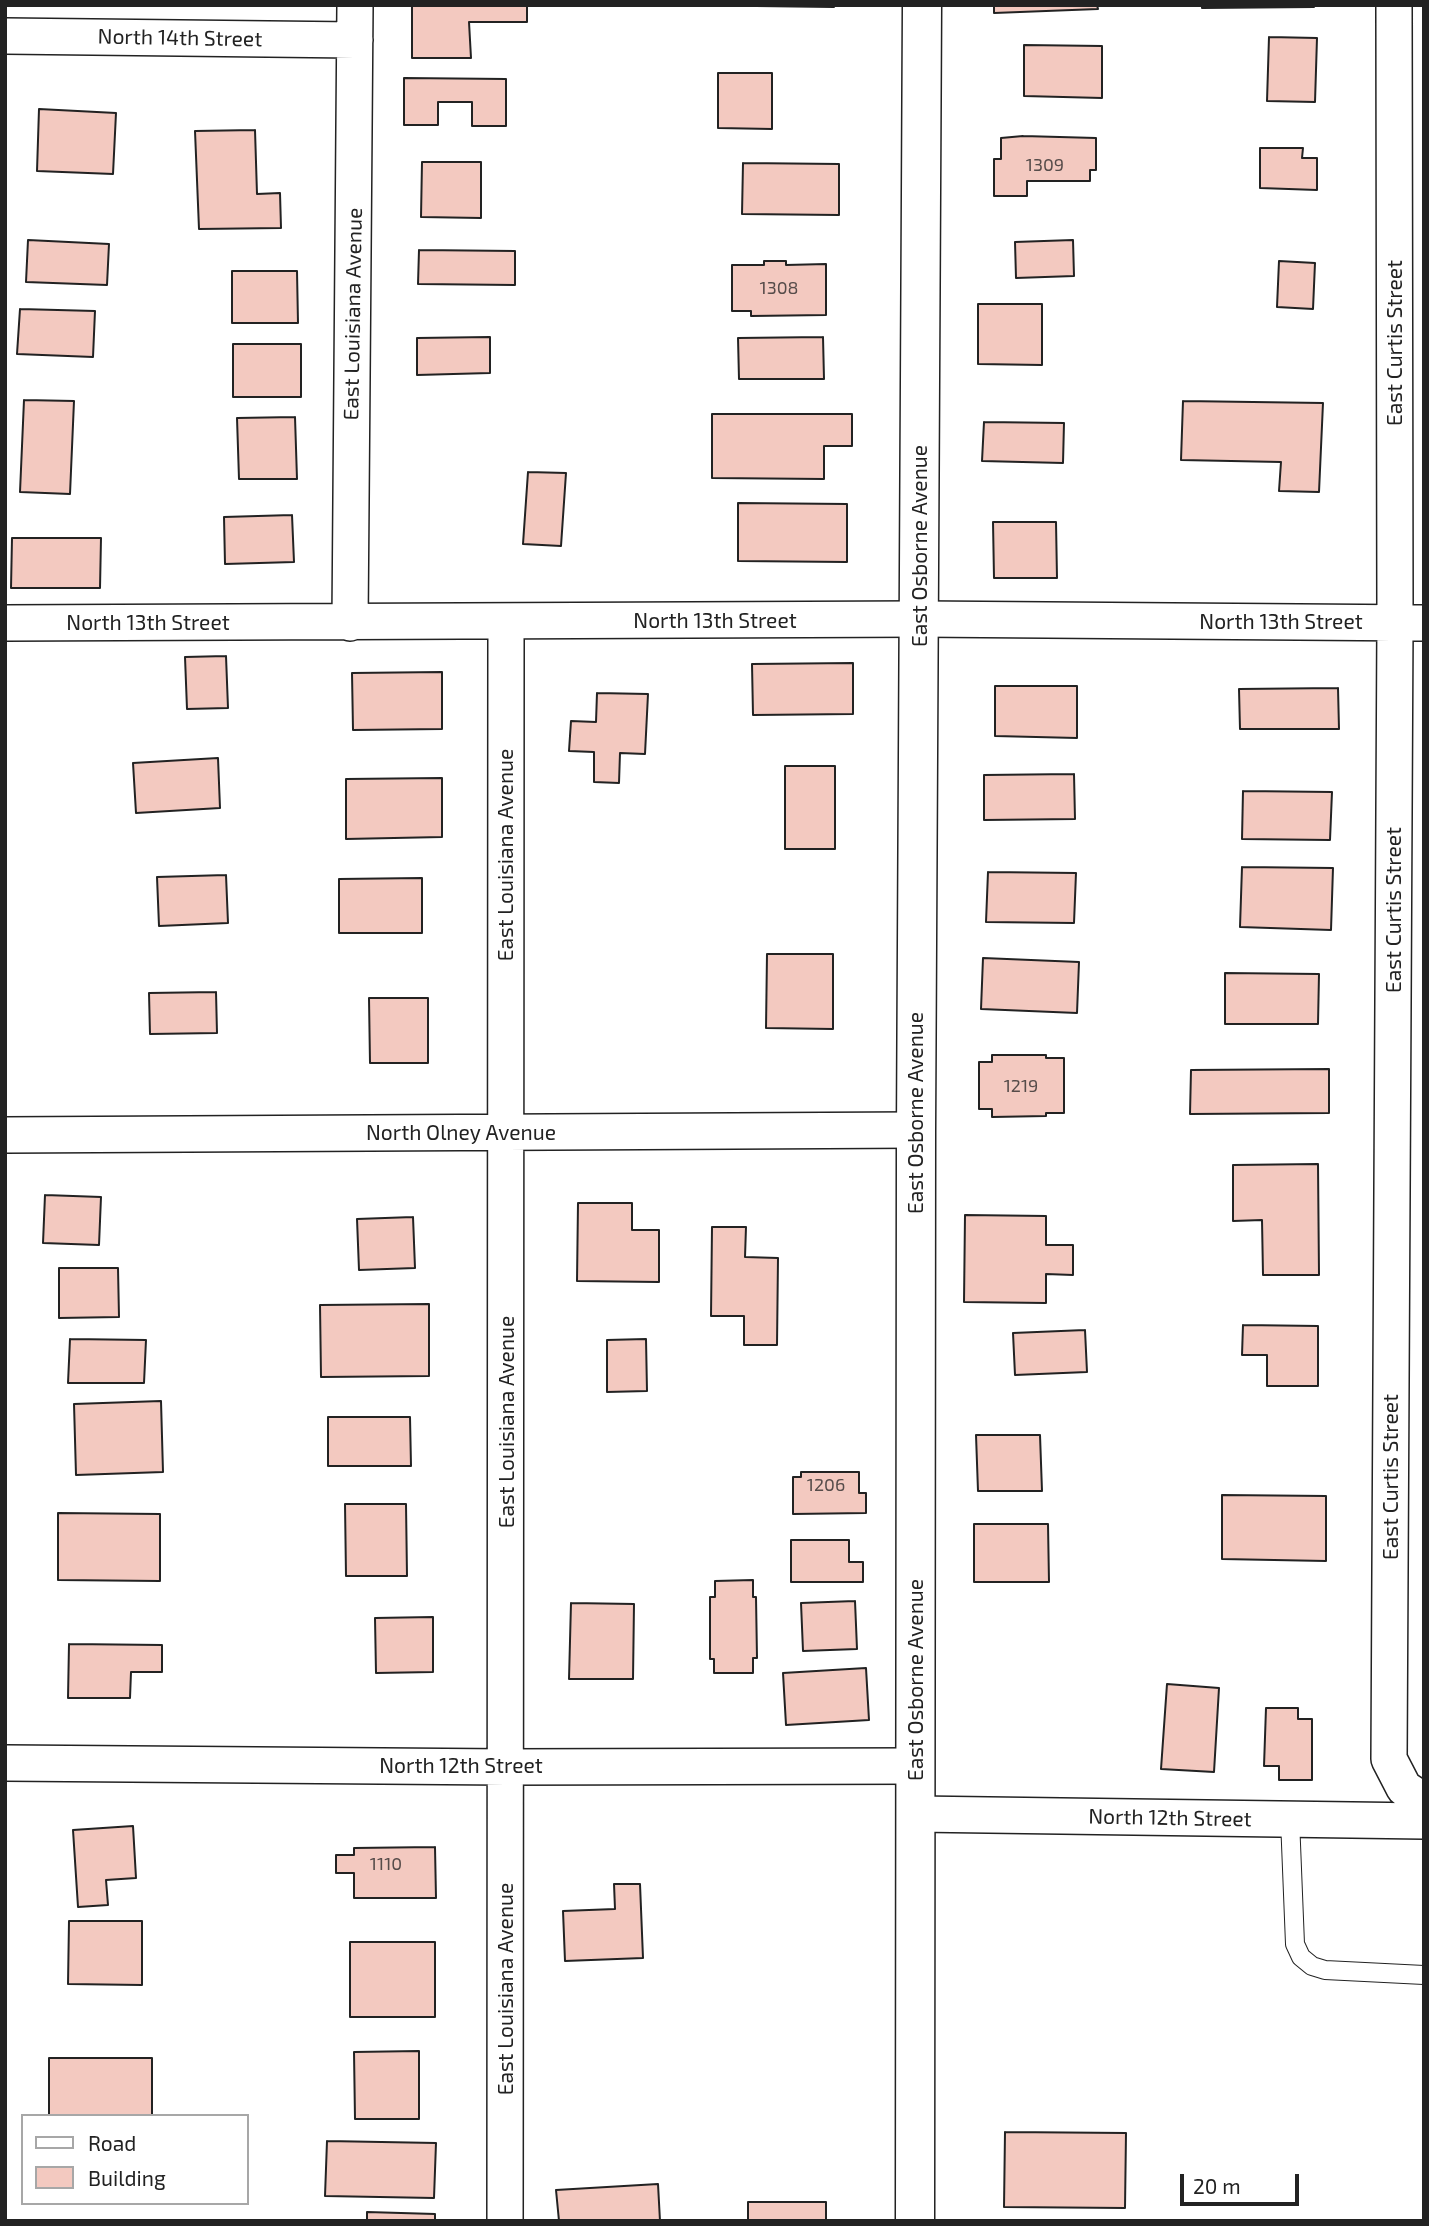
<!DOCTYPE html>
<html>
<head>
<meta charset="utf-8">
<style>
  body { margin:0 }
  #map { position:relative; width:1429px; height:2226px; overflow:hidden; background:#fff; font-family:"Exo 2",sans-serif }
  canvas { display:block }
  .frame { position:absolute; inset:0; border:7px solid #222; pointer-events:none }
  .legend { position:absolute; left:21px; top:2114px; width:228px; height:91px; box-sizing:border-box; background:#fff; border:2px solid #a7a7a7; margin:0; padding:9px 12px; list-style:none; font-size:21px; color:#222 }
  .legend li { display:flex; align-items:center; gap:14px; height:35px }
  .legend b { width:35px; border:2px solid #a7a7a7 }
  .scale { position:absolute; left:1180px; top:2174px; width:119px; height:32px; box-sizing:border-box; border:4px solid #222; border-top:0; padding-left:9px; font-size:21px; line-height:24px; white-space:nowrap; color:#222; -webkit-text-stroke:5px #fff; paint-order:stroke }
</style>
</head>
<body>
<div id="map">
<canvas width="1429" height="2226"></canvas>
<div class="frame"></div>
<ul class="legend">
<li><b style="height:9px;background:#fff"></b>Road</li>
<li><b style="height:19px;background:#f3c9c0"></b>Building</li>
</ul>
<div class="scale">20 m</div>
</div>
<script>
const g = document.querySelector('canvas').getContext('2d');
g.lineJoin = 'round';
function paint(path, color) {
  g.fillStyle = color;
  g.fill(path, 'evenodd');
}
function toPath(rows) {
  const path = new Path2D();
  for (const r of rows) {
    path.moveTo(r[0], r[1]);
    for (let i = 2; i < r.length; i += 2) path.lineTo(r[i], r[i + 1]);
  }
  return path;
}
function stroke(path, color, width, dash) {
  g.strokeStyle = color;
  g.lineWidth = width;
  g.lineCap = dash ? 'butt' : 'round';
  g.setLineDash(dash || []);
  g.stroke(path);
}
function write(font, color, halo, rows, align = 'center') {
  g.font = font + ' "Exo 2",sans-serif';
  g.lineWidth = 5;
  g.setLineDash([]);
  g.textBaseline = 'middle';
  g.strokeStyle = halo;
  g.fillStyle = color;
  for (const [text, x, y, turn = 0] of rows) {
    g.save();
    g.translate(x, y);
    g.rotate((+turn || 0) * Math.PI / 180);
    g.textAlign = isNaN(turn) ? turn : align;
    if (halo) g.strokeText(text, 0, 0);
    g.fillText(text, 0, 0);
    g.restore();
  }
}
const building = toPath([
  [412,5,527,5,527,22,469,22,471,58,412,58,412,5],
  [756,5,834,5,834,7,756,6,756,5],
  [994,5,1097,5,1098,9,994,13,994,5],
  [1202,5,1314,5,1314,7,1202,8,1202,5],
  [1269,37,1317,38,1315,102,1267,101,1269,37],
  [1024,45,1102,46,1102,98,1024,96,1024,45],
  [718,73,772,73,772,129,718,128,718,73],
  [404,78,506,79,506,126,472,126,472,102,438,102,438,125,404,125,404,78],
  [39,109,116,113,113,174,37,171,39,109],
  [255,130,257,194,280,193,281,228,199,229,195,131,255,130],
  [1023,136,1096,138,1096,170,1090,170,1090,181,1027,181,1027,196,994,196,994,159,1001,159,1001,138,1023,136],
  [1260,148,1303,148,1302,158,1317,158,1317,190,1260,188,1260,148],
  [422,162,481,162,481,218,421,217,422,162],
  [743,163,839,164,839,215,742,214,743,163],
  [28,240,109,244,107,285,26,282,28,240],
  [1073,240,1074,276,1016,278,1015,242,1073,240],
  [419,250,515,251,515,285,418,284,419,250],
  [764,261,786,261,786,265,826,264,826,315,751,316,751,311,732,311,732,265,764,265,764,261],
  [1279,261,1315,263,1313,309,1277,307,1279,261],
  [232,271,297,271,298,323,232,323,232,271],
  [978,304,1042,304,1042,365,978,364,978,304],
  [20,309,95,311,93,357,17,354,20,309],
  [490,337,490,373,417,375,417,338,490,337],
  [823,337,824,379,739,379,738,338,823,337],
  [233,344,301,344,301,397,233,397,233,344],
  [24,400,74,401,70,494,20,492,24,400],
  [1183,401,1323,403,1319,492,1279,491,1281,462,1181,460,1183,401],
  [712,414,852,414,852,446,824,446,824,479,712,478,712,414],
  [295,417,297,479,239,479,237,418,295,417],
  [984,422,1064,423,1063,463,982,461,984,422],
  [528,472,566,473,561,546,523,544,528,472],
  [738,503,847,504,847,562,738,561,738,503],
  [292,515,294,562,225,564,224,517,292,515],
  [993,522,1056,522,1057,578,994,578,993,522],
  [12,538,101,538,100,588,11,588,12,538],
  [226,656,228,708,187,709,185,657,226,656],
  [853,663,853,714,753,715,752,664,853,663],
  [442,672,442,729,353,730,352,673,442,672],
  [995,686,1077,686,1077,738,995,736,995,686],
  [1338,688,1339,729,1240,729,1239,689,1338,688],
  [597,693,648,694,645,754,620,753,619,783,594,782,594,752,569,751,571,721,596,722,597,693],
  [218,758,220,808,136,813,133,763,218,758],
  [785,766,835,766,835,849,785,849,785,766],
  [1074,774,1075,819,984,820,984,775,1074,774],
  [442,778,442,837,346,839,346,779,442,778],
  [1243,791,1332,792,1330,840,1242,839,1243,791],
  [1242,867,1333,868,1331,930,1240,927,1242,867],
  [988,872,1076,873,1074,923,986,922,988,872],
  [226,875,228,923,159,926,157,877,226,875],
  [422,878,422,933,339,933,339,879,422,878],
  [767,954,833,954,833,1029,766,1028,767,954],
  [983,958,1079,962,1077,1013,981,1009,983,958],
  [1225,973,1319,974,1318,1024,1225,1024,1225,973],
  [216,992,217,1033,150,1034,149,993,216,992],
  [369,998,428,998,428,1063,370,1063,369,998],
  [992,1055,1046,1055,1046,1058,1064,1058,1064,1113,1046,1113,1046,1116,992,1117,992,1109,979,1109,979,1062,992,1062,992,1055],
  [1329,1069,1329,1113,1190,1114,1191,1070,1329,1069],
  [1318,1164,1319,1275,1263,1275,1262,1220,1233,1221,1233,1165,1318,1164],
  [45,1195,101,1197,99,1245,43,1243,45,1195],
  [578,1203,632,1203,632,1230,659,1230,659,1282,577,1281,578,1203],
  [965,1215,1046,1216,1046,1245,1073,1245,1073,1275,1046,1274,1046,1303,964,1302,965,1215],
  [413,1217,415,1268,359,1270,357,1219,413,1217],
  [712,1227,746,1227,745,1257,778,1258,777,1345,744,1345,744,1316,711,1316,712,1227],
  [59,1268,118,1268,119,1317,59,1318,59,1268],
  [429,1304,429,1376,321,1377,320,1305,429,1304],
  [1243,1325,1318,1326,1318,1386,1267,1386,1267,1355,1242,1355,1243,1325],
  [1085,1330,1087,1372,1015,1375,1013,1333,1085,1330],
  [70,1339,146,1340,144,1383,68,1383,70,1339],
  [646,1339,647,1391,607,1392,607,1340,646,1339],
  [161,1401,163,1472,76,1475,74,1404,161,1401],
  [328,1417,410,1417,411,1466,328,1466,328,1417],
  [976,1435,1040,1435,1042,1491,978,1491,976,1435],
  [801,1472,859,1472,859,1493,866,1493,866,1513,793,1514,793,1477,801,1477,801,1472],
  [1222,1495,1326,1496,1326,1561,1222,1559,1222,1495],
  [345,1504,406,1504,407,1576,346,1576,345,1504],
  [58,1513,160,1514,160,1581,58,1580,58,1513],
  [974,1524,1048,1524,1049,1582,974,1582,974,1524],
  [791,1540,849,1540,849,1562,863,1562,863,1582,791,1582,791,1540],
  [753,1580,753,1597,756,1597,757,1658,753,1658,753,1673,714,1673,714,1659,710,1659,710,1597,715,1597,715,1581,753,1580],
  [855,1601,857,1649,803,1651,801,1603,855,1601],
  [571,1603,634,1604,633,1679,569,1679,571,1603],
  [433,1617,433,1672,376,1673,375,1618,433,1617],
  [69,1644,162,1645,162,1672,131,1672,130,1698,68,1698,69,1644],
  [866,1668,869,1720,786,1725,783,1673,866,1668],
  [1167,1684,1219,1688,1214,1772,1161,1769,1167,1684],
  [1266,1708,1298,1708,1298,1719,1312,1719,1312,1780,1279,1780,1279,1766,1264,1766,1266,1708],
  [133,1826,136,1878,106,1880,108,1905,78,1907,73,1830,133,1826],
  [435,1847,436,1898,354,1898,354,1873,336,1873,336,1855,354,1855,354,1848,435,1847],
  [614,1884,640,1884,643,1958,565,1961,563,1911,615,1909,614,1884],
  [69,1921,142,1921,142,1985,68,1984,69,1921],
  [350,1942,435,1942,435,2017,350,2017,350,1942],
  [419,2051,419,2119,355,2119,354,2052,419,2051],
  [49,2058,152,2058,152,2116,49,2116,49,2058],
  [1005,2132,1126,2133,1125,2208,1004,2207,1005,2132],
  [327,2141,436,2143,434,2198,325,2196,327,2141],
  [658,2184,660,2221,559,2221,556,2190,658,2184],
  [748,2202,826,2202,826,2221,748,2221,748,2202],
  [367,2212,435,2214,435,2221,367,2221,367,2212]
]);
paint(building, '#f3c9c0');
stroke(building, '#222', 2);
const service = toPath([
  [1290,1819,1295,1944,1301,1957,1312,1966,1325,1970,1424,1975]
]);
const minor = toPath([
  [1394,5,1395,622,1389,1759,1404,1788,1424,1801],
  [5,36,355,40],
  [5,623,920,619,1424,623],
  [350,623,355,5],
  [5,1135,916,1130],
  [5,1763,507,1767,916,1766],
  [916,1814,1424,1821],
  [505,2221,506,622]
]);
const tertiary = toPath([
  [915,2221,916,1130,922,5]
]);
stroke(service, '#222', 20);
stroke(minor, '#222', 38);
stroke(tertiary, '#222', 41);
stroke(service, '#fff', 18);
stroke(minor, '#fff', 35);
stroke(tertiary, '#fff', 38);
write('18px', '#564c4a', null, [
  ["1309",1045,165],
  ["1308",779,288],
  ["1219",1021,1086],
  ["1206",826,1485],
  ["1110",386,1864]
]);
write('21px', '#222', '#fff', [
  ["North 14th Street",180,38,1],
  ["East Louisiana Avenue",353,314,-89],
  ["East Curtis Street",1395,343,-90],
  ["East Osborne Avenue",920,546,-90],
  ["North 13th Street",715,621],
  ["North 13th Street",1281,622],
  ["North 13th Street",148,623],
  ["East Louisiana Avenue",506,855,-90],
  ["East Curtis Street",1394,910,-90],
  ["East Osborne Avenue",916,1113,-90],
  ["North Olney Avenue",461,1133],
  ["East Louisiana Avenue",507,1422,-90],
  ["East Curtis Street",1391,1477,-90],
  ["East Osborne Avenue",916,1680,-90],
  ["North 12th Street",461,1766],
  ["North 12th Street",1170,1818,1],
  ["East Louisiana Avenue",506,1989,-90]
]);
</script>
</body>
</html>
